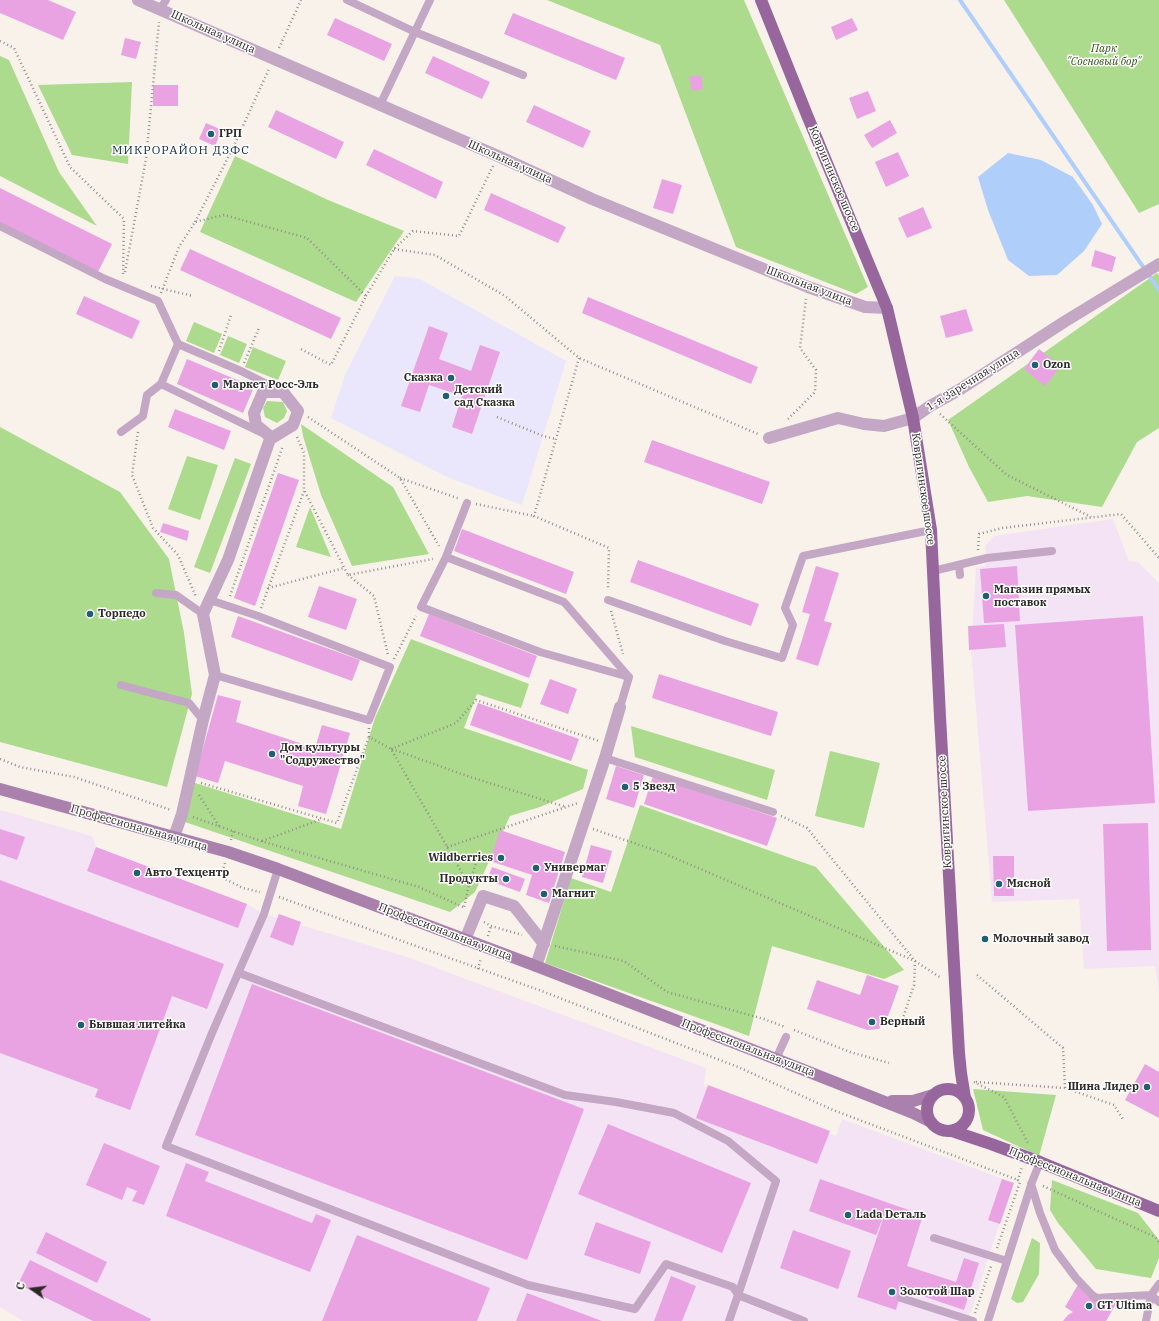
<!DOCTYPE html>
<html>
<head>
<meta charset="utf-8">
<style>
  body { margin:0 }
  #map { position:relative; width:1159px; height:1321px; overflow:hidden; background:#f8f2eb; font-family:"IBM Plex Serif",serif }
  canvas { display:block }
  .north { position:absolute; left:12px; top:1269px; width:40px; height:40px; -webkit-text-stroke:3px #fff; paint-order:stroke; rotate:284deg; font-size:11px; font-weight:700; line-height:16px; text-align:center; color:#2c2a27 }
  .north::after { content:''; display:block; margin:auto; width:14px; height:18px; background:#2c2a27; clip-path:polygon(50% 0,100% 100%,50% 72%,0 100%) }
</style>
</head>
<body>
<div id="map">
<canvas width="1159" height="1321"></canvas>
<div class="north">С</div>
</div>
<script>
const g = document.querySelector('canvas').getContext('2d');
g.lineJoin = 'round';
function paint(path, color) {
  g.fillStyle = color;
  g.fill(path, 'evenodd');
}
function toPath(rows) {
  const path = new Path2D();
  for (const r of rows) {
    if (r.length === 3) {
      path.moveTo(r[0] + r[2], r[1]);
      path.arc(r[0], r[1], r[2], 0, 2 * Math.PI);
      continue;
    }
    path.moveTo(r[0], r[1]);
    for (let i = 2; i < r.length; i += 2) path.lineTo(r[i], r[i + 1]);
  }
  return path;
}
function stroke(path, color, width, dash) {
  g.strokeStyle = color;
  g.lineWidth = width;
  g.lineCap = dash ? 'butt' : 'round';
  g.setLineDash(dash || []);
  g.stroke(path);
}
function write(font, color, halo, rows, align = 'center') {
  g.font = font + ' "IBM Plex Serif",serif';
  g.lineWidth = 3;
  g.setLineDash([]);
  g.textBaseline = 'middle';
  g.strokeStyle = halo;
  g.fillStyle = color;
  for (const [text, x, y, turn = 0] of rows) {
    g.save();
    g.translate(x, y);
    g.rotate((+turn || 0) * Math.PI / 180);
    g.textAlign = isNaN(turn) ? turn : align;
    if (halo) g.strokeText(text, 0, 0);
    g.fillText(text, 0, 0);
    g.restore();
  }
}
paint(toPath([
  [1113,519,1129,561,1138,562,1159,583,1159,992,1155,966,1084,969,1079,899,992,902,971,649,976,568,985,566,987,558,985,546,994,536],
  [0,810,92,836,96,847,247,904,264,914,404,956,706,1068,704,1086,836,1136,842,1119,1014,1183,992,1246,968,1321,23,1321,0,1307]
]), '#f4e3f4');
paint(toPath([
  [395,276,420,279,566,361,522,505,447,477,331,418,345,375]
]), '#eae6fc');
paint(toPath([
  [547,0,744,0,868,287,856,294,736,247,660,45],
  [1004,0,1159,0,1159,204,1139,213],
  [0,56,9,60,59,172,97,226,0,176],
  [132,82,128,164,72,155,38,85],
  [235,156,328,200,404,231,356,302,200,232],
  [1157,273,1159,275,1159,428,1137,442,1102,507,1027,496,988,502,969,467,948,420],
  [194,322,222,334,214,353,186,341],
  [228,336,247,344,239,363,220,355],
  [253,347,286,361,278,380,245,367],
  [267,401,283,402,287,411,284,418,277,423,265,417,263,408],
  [301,424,393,487,429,554,352,566,321,495,303,436],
  [0,427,120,492,169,559,184,633,192,694,167,787,0,742],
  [187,456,218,465,200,520,168,509],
  [235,458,251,464,210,573,194,567],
  [310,507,331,557,296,547],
  [411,639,529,684,521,708,477,694,464,728,588,770,583,789,540,807,510,816,475,892,450,912,182,821,192,782,341,829,375,718],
  [631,726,775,770,767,800,635,757],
  [830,751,880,763,864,828,815,816],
  [640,805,816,867,904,970,884,979,772,946,749,1036,545,963,571,878,611,892],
  [973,1089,1056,1095,1039,1156,983,1130],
  [1052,1180,1138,1213,1159,1240,1159,1258,1151,1278,1096,1269,1058,1223,1050,1210],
  [1032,1238,1040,1243,1039,1274,1023,1302,1017,1303,1011,1299]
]), '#acdb8d');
paint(toPath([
  [1008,153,1041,160,1073,177,1093,205,1102,224,1084,251,1057,275,1029,276,1008,260,988,210,978,177]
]), '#b0cefa');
stroke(toPath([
  [960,0,1159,290]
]), '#b0cefa', 4);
paint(toPath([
  [0,0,48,0,76,12,63,40,0,13],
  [513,13,625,58,616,80,504,34],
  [335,18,392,44,384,61,327,35],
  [852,18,858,30,836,40,831,27],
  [125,38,141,42,136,59,121,55],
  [433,56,490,82,482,99,425,73],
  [701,75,703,89,692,91,689,77],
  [153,85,178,85,178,106,153,106],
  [868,91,876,111,857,119,849,98],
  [534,105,591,131,583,148,526,122],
  [276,110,344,142,336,159,268,127],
  [890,120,897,133,872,148,864,135],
  [206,123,222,130,215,146,199,139],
  [374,149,443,182,436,199,366,165],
  [898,152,909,176,886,187,875,162],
  [662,179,682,185,673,214,653,208],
  [0,188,112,244,98,272,0,223],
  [491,193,566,227,558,243,484,210],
  [923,207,932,228,907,238,898,218],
  [190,249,341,318,331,339,180,270],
  [1095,250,1116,257,1112,272,1091,266],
  [84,296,140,321,132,339,76,314],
  [588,297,758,367,751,384,582,313],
  [966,309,973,331,946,338,940,316],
  [429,326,448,333,439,359,471,371,480,345,500,352,472,434,452,427,462,396,429,385,420,412,401,406],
  [1039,349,1061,366,1045,386,1024,369],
  [187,359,254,387,243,413,177,384],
  [175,409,231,431,224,450,168,427],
  [652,440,770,482,762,504,644,462],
  [278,473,299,480,255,606,234,598],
  [163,523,189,531,187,541,160,532],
  [462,529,574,572,566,594,454,551],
  [638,560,759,604,751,626,630,582],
  [816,566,839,573,824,621,832,623,818,666,796,659,810,614,802,612],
  [1017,566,1020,621,984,623,980,569],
  [319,586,357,599,346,630,308,617],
  [429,614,537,656,529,678,420,636],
  [238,616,360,660,352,681,231,637],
  [1143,616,1155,803,1028,811,1015,625],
  [1004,624,1006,647,969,650,968,626],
  [659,674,778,712,771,736,652,698],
  [550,679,577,689,568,714,540,704],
  [218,695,241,701,236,722,315,748,322,725,350,733,326,814,298,806,303,786,225,761,218,783,195,776],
  [478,703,579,739,571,761,470,725],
  [616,766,644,775,634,808,606,799],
  [653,776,777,818,767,846,644,804],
  [1148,823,1151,950,1107,951,1103,824],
  [0,829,25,837,17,860,0,854],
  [500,830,565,852,549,903,526,895,532,875,490,861],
  [591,845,612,851,603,883,582,877],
  [96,847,247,904,238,928,87,871],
  [993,856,1014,856,1014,896,994,896],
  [492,867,525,879,520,892,487,880],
  [0,880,224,964,207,1009,172,996,130,1110,95,1097,98,1089,0,1053],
  [279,914,301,922,293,946,270,937],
  [867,975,899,986,887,1019,879,1029,867,1030,807,1009,817,980,860,995],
  [252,984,584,1109,527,1260,195,1135],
  [1145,1064,1159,1072,1159,1118,1125,1100],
  [708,1085,830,1131,817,1164,696,1118],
  [608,1124,751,1183,722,1253,578,1194],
  [104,1143,160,1166,144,1205,132,1201,137,1191,127,1187,122,1200,86,1185],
  [186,1163,209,1172,205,1181,312,1223,316,1214,331,1220,310,1272,166,1216],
  [820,1179,923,1215,907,1266,956,1282,964,1258,979,1263,964,1310,902,1289,896,1310,857,1297,886,1210,876,1235,809,1211],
  [1002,1179,1014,1183,1000,1224,988,1220],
  [596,1222,651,1242,640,1274,584,1255],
  [793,1230,851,1251,838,1289,780,1268],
  [46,1232,107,1262,97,1283,36,1253],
  [357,1235,490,1288,477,1321,322,1321],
  [30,1260,151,1319,150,1321,93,1321,18,1284],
  [671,1276,696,1286,682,1321,654,1321],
  [1079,1283,1116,1304,1106,1321,1063,1321,1068,1315,1073,1312,1065,1307],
  [527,1293,602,1321,516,1321]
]), '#e9a3e2');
stroke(toPath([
  [0,41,14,48,70,167,124,219,123,277],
  [279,48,301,0],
  [195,222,232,150,269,69],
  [394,249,435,255,505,296,579,358,758,434],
  [125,272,146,159,159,22],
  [151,286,193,296],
  [161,293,179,247,195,222,224,215,307,238,366,296,331,365,299,348],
  [366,296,394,249,413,231,459,236,493,166],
  [219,351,231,315],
  [579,358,534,516,609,548,608,590],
  [244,363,259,328],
  [940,414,1007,475,1091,517],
  [308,417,400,478,439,546],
  [497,417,543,436,556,439],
  [788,419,815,392,816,370,800,348,806,299],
  [138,432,132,475,153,528,178,555,196,597],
  [297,437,304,453,304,490,348,575,433,559],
  [400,478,460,499],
  [476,504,534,516],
  [978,550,979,534,1002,528,1121,514,1159,558],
  [348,575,374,596,388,655],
  [268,588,344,568],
  [230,596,283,446],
  [261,608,304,491],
  [611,611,623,654],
  [394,659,416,616],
  [369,728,369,737,391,749,469,885,464,907],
  [391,749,456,723,476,700,599,741],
  [392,749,470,777,566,807],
  [0,759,20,767,74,777,171,810],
  [201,783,337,823,369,737],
  [199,795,219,826],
  [781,816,807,828,915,961,941,978],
  [193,817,261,841,419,887,465,908],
  [593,829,663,853,915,961,914,985,902,1021],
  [231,840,233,831],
  [262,841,322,819],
  [447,847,578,803],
  [225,863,221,877,243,888,260,892],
  [469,884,478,857],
  [279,897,539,990,738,1067,833,1110,1018,1180],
  [484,922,491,926,522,935],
  [488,936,491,926],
  [555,946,624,961,667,992,764,1019,785,1027],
  [478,969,481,958],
  [977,975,1063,1048,1065,1088],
  [794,1030,850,1052,889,1063],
  [974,1082,1004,1097,1029,1145],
  [976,1082,1065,1088,1114,1105,1124,1121],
  [1043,1186,1155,1237,1159,1242],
  [997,1248,1020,1182,1018,1180,1022,1167],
  [975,1313,991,1266]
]), '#938f8a', 2.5, [1, 3]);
stroke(toPath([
  [347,0,415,32,523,75],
  [160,9,166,0],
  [380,105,430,0],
  [0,226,105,279,158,301,178,344,241,371,281,391],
  [178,344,161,384,260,432],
  [121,432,143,416,147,395,161,384],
  [467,503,446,557,421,607,540,652,629,677],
  [446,557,564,602,629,677,620,707],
  [959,565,960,575],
  [933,571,987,558,1052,551],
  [156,593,176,595,203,614],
  [210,600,258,616,390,667,369,720],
  [608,600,725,641,782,658,793,625,785,608,803,556,931,530],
  [215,675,368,720],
  [121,685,189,703,203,720],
  [605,758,773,812],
  [278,869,264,914,212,1033,166,1146,528,1285,635,1309,666,1264,733,1287,738,1295,729,1321],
  [239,973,565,1095,616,1102,674,1113,728,1141,776,1181,738,1295,804,1321],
  [776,1059,786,1037],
  [1031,1184,1040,1213,1055,1250,1076,1278,1095,1298,1151,1295,1159,1302],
  [934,1238,1007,1261],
  [901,1298,973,1321],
  [988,1321,1032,1182,1040,1162],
  [1146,1321,1151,1295,1159,1284]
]), '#c3a7c5', 8);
stroke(toPath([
  [138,0,498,156,592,199,808,287,865,307,887,308],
  [769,438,838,418,864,424,884,426,913,418,930,406,959,390,1064,322,1159,264],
  [174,837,182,814,203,720,215,675,203,614,228,560,270,439,293,425,298,411,283,392,263,392,254,413,256,425,272,438],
  [465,940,483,896,514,906,544,944],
  [536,966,605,758,620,707]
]), '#c3a7c5', 12);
stroke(toPath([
  [0,789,228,852,278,869,536,966,776,1059,913,1113,931,1122],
  [892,1101,913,1101,933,1095]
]), '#aa81ad', 12);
stroke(toPath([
  [761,0,807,115,887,308,913,418,931,530,940,717,959,1053,961,1073,965,1098],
  [948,1110,21],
  [952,1131,991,1144,1040,1162,1159,1211]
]), '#97669c', 12);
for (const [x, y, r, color] of [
  [211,134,4,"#1d5f73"],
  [1035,365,4,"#1d5f73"],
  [451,378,4,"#1d5f73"],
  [215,385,4,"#1d5f73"],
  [446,396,4,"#1d5f73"],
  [986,596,4,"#1d5f73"],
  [90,614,4,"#1d5f73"],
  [272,754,4,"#1d5f73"],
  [625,787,4,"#1d5f73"],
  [501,858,4,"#1d5f73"],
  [536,868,4,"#1d5f73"],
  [137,873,4,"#1d5f73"],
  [506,879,4,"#1d5f73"],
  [999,884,4,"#1d5f73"],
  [544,894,4,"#1d5f73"],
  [985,939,4,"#1d5f73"],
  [872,1022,4,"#1d5f73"],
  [81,1025,4,"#1d5f73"],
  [1147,1087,4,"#1d5f73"],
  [848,1215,4,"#1d5f73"],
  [892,1292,4,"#1d5f73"],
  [1089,1306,4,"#1d5f73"]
]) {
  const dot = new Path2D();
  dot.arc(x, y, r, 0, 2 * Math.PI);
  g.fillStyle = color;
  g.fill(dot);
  stroke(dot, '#fff', 1.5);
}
write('11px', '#2c2a27', '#fff', [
  ["Школьная улица",213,32,24],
  ["Школьная улица",510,162,24],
  ["Ковригинское шоссе",834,179,67],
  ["Школьная улица",809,286,21],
  ["1-я Заречная улица",973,380,-32],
  ["Ковригинское шоссе",923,489,82],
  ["Ковригинское шоссе",945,812,-93],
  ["Профессиональная улица",139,828,16],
  ["Профессиональная улица",445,932,21],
  ["Профессиональная улица",748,1048,21],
  ["Профессиональная улица",1075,1177,22]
]);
write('italic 11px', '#2f4c16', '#fff', [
  ["Парк",1104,49],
  ["\"Сосновый бор\"",1104,62]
]);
write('bold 11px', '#2c2a27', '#fff', [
  ["ГРП",219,134],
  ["Ozon",1043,365],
  ["Сказка",443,378,"right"],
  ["Маркет Росс-Эль",223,385],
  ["Детский",454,390],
  ["сад Сказка",454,403],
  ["Магазин прямых",994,590],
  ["поставок",994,603],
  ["Торпедо",98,614],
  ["Дом культуры",280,748],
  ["\"Содружество\"",280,761],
  ["5 Звезд",633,787],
  ["Wildberries",493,858,"right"],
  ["Универмаг",544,868],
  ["Авто Техцентр",145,873],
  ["Продукты",498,879,"right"],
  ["Мясной",1007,884],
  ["Магнит",552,894],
  ["Молочный завод",993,939],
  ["Верный",880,1022],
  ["Бывшая литейка",89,1025],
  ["Шина Лидер",1139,1087,"right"],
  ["Lada Dеталь",856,1215],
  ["Золотой Шар",900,1292],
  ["GT Ultima",1097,1306]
], 'left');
g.letterSpacing = '1px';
write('12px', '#102e38', '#fff', [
  ["МИКРОРАЙОН ДЗФС",181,151]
]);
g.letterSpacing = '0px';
</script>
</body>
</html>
